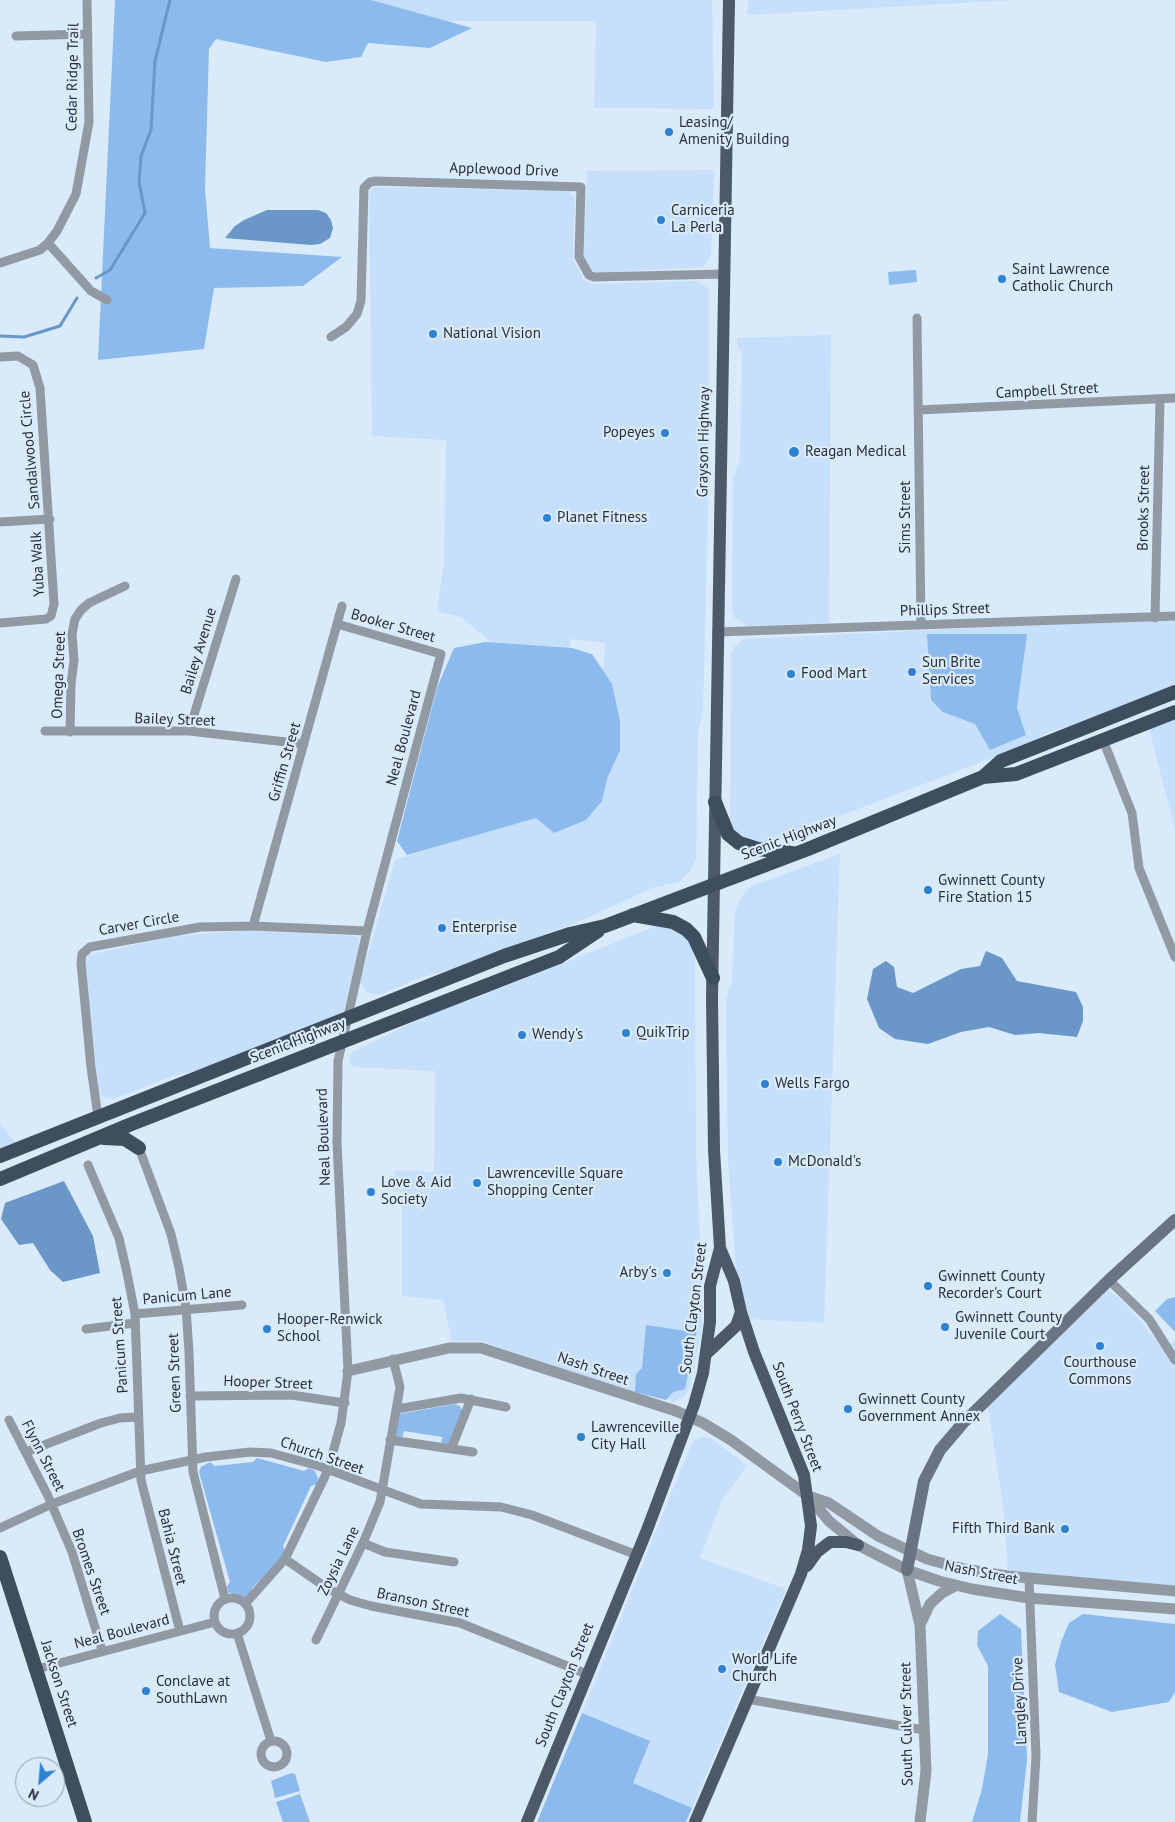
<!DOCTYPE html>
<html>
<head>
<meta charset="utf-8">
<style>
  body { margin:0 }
  #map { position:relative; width:1175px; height:1822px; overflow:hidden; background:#d9eafb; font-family:"PT Sans",sans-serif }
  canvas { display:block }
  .north { position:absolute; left:15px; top:1757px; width:50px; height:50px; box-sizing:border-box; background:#d9eafb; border:1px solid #92a0ad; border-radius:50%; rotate:207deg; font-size:14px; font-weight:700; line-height:20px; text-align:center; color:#283039 }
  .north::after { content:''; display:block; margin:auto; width:18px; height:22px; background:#2f82d1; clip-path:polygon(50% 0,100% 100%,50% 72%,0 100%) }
</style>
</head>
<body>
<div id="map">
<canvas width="1175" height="1822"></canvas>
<div class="north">N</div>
</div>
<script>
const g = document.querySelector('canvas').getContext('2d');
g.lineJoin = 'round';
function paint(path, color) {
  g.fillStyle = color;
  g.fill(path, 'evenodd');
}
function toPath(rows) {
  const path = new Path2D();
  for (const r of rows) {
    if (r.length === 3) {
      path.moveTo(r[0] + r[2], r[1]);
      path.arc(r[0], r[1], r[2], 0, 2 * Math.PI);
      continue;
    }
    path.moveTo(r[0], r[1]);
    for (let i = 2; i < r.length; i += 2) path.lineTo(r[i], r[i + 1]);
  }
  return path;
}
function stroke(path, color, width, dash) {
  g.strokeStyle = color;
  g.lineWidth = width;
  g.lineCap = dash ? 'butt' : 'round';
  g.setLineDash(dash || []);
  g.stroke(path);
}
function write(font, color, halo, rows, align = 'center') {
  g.font = font + ' "PT Sans",sans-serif';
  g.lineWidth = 4.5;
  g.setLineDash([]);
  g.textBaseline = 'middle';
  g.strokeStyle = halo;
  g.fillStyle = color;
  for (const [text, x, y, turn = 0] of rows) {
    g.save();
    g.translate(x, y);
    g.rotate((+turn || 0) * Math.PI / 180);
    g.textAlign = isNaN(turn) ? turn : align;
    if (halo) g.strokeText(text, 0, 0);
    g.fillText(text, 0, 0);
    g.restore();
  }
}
paint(toPath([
  [365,0,712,0,714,109,594,108,596,21,365,21],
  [748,0,1015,0,747,15],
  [714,170,711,257,703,267,598,273,589,268,584,256,587,171],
  [376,187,568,191,575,198,573,259,583,279,592,284,697,281,709,289,709,465,703,712,698,732,696,859,689,872,679,882,652,888,585,919,454,969,422,977,380,995,368,993,360,982,395,860,595,795,605,643,571,639,567,658,503,652,461,617,437,611,444,562,446,440,372,436,369,196,372,188],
  [831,335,829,623,747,626,735,618,732,610,733,478,740,459,742,352,738,349,737,338],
  [1175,618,1175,686,1085,722,1048,732,1029,744,771,842,763,844,744,840,732,828,730,820,731,656,734,647,745,639],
  [1175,719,1175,829,1149,729],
  [840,854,824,1323,748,1319,736,1269,728,1160,726,999,732,980,735,910,745,892,752,886],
  [661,924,688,935,695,951,696,1156,703,1305,701,1333,689,1390,684,1397,673,1402,649,1394,631,1391,481,1341,452,1341,443,1300,402,1296,402,1192,393,1191,394,1170,434,1172,435,1071,353,1067,349,1060,352,1052,450,1005,467,1002],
  [245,930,355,936,359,938,359,946,343,1013,214,1066,173,1076,113,1099,103,1097,99,1091,85,966,88,955,172,937],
  [0,1123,16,1144,0,1150],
  [1108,1289,1131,1310,1163,1348,1175,1341,1175,1587,1008,1572,1004,1513,988,1406],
  [701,1437,711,1438,747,1466,723,1498,700,1558,786,1589,692,1808,633,1783,650,1741,582,1713,691,1445,695,1440]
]), '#c6dffb');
paint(toPath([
  [115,0,371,0,472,28,430,48,368,43,361,57,326,62,216,39,209,49,205,188,210,248,342,257,303,286,214,288,204,349,98,360],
  [916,270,917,282,889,285,888,272],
  [927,634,1027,634,1017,708,1026,735,990,750,975,724,943,712,931,700],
  [485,642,572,648,592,654,612,684,620,721,620,750,607,779,602,801,586,820,554,833,536,818,407,855,397,841,437,688,454,648],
  [1175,1297,1175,1332,1155,1311,1167,1299],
  [646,1325,692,1332,697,1330,685,1389,673,1392,666,1400,635,1392,636,1374,642,1368],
  [455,1404,461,1407,462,1411,448,1445,441,1444,442,1437,404,1431,402,1438,394,1436,399,1414],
  [257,1458,304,1471,309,1468,315,1471,318,1478,317,1484,311,1486,283,1546,285,1551,277,1566,272,1568,252,1588,252,1593,244,1598,228,1592,227,1586,230,1582,199,1472,201,1467,210,1462,215,1466,253,1462],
  [1000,1614,1021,1629,1027,1760,1020,1822,972,1822,982,1789,988,1754,988,1666,977,1645,978,1631],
  [1083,1614,1175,1624,1175,1692,1169,1702,1112,1712,1059,1692,1055,1665,1061,1642,1069,1623],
  [582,1713,650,1741,633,1783,692,1808,686,1822,537,1822],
  [291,1773,295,1774,300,1791,275,1798,271,1781],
  [300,1794,310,1822,283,1822,276,1802]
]), '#8cbaec');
paint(toPath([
  [267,210,318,210,326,213,331,220,333,228,330,238,320,244,311,245,225,238,235,226,244,220],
  [986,951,1002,958,1017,981,1076,992,1083,1007,1083,1021,1077,1037,1039,1033,1015,1035,989,1027,961,1032,928,1044,895,1039,879,1028,867,999,873,969,886,961,894,967,897,987,913,993,961,969,980,966],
  [64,1181,93,1236,100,1273,63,1282,50,1270,33,1243,19,1245,1,1219,5,1203]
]), '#6a97c7');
stroke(toPath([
  [96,278,110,270,145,213,139,182,141,156,151,130,155,61,170,0],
  [0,336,24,337,60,326,77,298]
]), '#6a97c7', 3);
stroke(toPath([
  [16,36,88,34],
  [48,243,91,291,107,300],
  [0,263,40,250,48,243,57,231,76,194,89,122,87,0],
  [917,318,921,625],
  [331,337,346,327,357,314,361,301,364,188,370,182,376,181,581,187,579,257,589,275,594,277,724,274],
  [0,357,18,356,33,365,40,388,54,604,51,616,46,619,0,623],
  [919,410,1175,398],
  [0,522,50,519],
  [1155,618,1160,399],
  [717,632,1175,616],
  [45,731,189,731,304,744],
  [189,731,236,579],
  [70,732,71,684,74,660,72,634,75,619,81,610,89,603,125,586],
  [1103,740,1132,813,1139,868,1175,957],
  [253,926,342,606],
  [98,1117,91,1067,81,963,82,954,90,947,200,927,253,926,367,931],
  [139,1148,171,1234,179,1268,186,1308,189,1352,193,1472,225,1599],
  [88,1165,119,1238,127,1273,135,1314,141,1480,180,1631],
  [1109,1280,1149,1319,1175,1360],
  [135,1314,242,1305],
  [86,1329,135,1323],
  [190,1396,291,1395,345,1403],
  [397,1409,461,1398,506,1407],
  [9,1420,48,1496,72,1552,102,1650],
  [390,1440,473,1452],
  [451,1449,471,1399],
  [26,1452,101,1423,120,1418,138,1417],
  [0,1528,52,1504,140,1471,206,1457,250,1452,271,1453,319,1466,421,1504,501,1507,532,1515,637,1555],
  [363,1543,385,1552,454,1562],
  [285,1559,327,1588,350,1600,371,1606,460,1623,587,1674],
  [1029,1579,1036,1756,1032,1822],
  [232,1616,18],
  [245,1604,285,1559,328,1470,341,1423,348,1371,337,1142,338,1061,367,931,441,654,337,624],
  [237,1633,271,1741],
  [316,1640,363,1543,380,1502,400,1387,393,1359],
  [37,1669,215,1622],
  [747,1699,924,1730],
  [274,1754,13]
]), '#9199a3', 9);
stroke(toPath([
  [348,1371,449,1348,481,1348,676,1411,703,1423,731,1440,808,1496,829,1503,878,1536,927,1559,964,1569,1007,1576,1175,1591],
  [809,1497,829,1521,858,1545,907,1570,939,1581,972,1589,1029,1598,1175,1609],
  [907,1570,920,1625,926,1771,920,1822],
  [920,1625,930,1604,942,1593,955,1586]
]), '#9199a3', 11);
stroke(toPath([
  [907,1570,924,1481,940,1450,963,1423,1109,1280,1175,1220]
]), '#687481', 12);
stroke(toPath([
  [706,1354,736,1326,741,1312],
  [807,1566,817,1552,830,1542,846,1542,858,1545],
  [527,1822,647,1530,694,1405,703,1373,710,1322,710,1286,720,1248,714,1150,712,999,729,0],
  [695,1822,801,1574,808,1550,811,1526,804,1475,754,1352,741,1312,734,1281,720,1248]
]), '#4b5969', 12);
stroke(toPath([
  [983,777,1001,761,1175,692],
  [715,802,728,834,739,843,758,849,792,853],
  [633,915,673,922,686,929,694,937,713,978],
  [104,1138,125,1139,139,1148],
  [0,1156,504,956,570,934,605,926,808,849,983,777,1016,774,1175,712],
  [0,1179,129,1125,559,957,598,931],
  [0,1557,85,1822]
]), '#3f4e5f', 14);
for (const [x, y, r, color] of [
  [669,132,5,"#2f82d1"],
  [661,220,5,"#2f82d1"],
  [1002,279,5,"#2f82d1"],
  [433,334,5,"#2f82d1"],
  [665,433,5,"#2f82d1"],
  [794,452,6,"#2f82d1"],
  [547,518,5,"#2f82d1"],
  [912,672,5,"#2f82d1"],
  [791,674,5,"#2f82d1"],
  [928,890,5,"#2f82d1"],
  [442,928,5,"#2f82d1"],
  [626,1033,5,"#2f82d1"],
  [522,1035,5,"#2f82d1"],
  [765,1084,5,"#2f82d1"],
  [778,1162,5,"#2f82d1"],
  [477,1183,5,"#2f82d1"],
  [371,1192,5,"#2f82d1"],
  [667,1273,5,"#2f82d1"],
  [928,1286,5,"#2f82d1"],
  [945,1327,5,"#2f82d1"],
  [267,1329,5,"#2f82d1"],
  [1100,1346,5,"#2f82d1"],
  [848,1409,5,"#2f82d1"],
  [581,1437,5,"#2f82d1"],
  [1065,1529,5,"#2f82d1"],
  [722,1669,5,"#2f82d1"],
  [146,1691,5,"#2f82d1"]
]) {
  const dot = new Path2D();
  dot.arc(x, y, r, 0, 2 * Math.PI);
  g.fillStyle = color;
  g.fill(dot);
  stroke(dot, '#d9eafb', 2);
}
write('15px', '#283039', '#d9eafb', [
  ["Cedar Ridge Trail",73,77,-89],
  ["Applewood Drive",504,170,2],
  ["Campbell Street",1047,391,-3],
  ["Grayson Highway",704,442,-89],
  ["Sandalwood Circle",30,450,-95],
  ["Brooks Street",1144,508,-89],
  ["Sims Street",906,517,-90],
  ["Yuba Walk",38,564,-93],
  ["Phillips Street",945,610,-2],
  ["Booker Street",393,626,16],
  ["Bailey Avenue",199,651,-73],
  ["Omega Street",59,675,-88],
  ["Bailey Street",175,720,2],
  ["Neal Boulevard",404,738,-75],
  ["Griffin Street",285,762,-74],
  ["Scenic Highway",789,838,-21],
  ["Carver Circle",139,924,-10],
  ["Scenic Highway",298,1041,-21],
  ["Neal Boulevard",324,1137,-92],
  ["Panicum Lane",187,1296,-5],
  ["South Clayton Street",694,1308,-83],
  ["Panicum Street",120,1345,-94],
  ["Nash Street",593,1369,19],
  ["Green Street",175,1373,-92],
  ["Hooper Street",268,1383,2],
  ["South Perry Street",797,1417,69],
  ["Flynn Street",43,1456,63],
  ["Church Street",322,1456,19],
  ["Bahia Street",172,1547,76],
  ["Zoysia Lane",339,1561,-64],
  ["Bromes Street",91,1572,71],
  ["Nash Street",981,1573,11],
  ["Branson Street",423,1603,12],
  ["Neal Boulevard",122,1632,-15],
  ["Jackson Street",59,1684,72],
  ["South Clayton Street",565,1685,-68],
  ["Langley Drive",1020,1701,-93],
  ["South Culver Street",907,1724,-91]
]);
write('15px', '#283039', '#d9eafb', [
  ["Leasing/",679,123],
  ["Amenity Building",679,140],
  ["Carniceria",671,211],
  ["La Perla",671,228],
  ["Saint Lawrence",1012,270],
  ["Catholic Church",1012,287],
  ["National Vision",443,334],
  ["Popeyes",655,433,"right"],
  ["Reagan Medical",805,452],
  ["Planet Fitness",557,518],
  ["Sun Brite",922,663],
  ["Services",922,680],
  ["Food Mart",801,674],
  ["Gwinnett County",938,881],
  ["Fire Station 15",938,898],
  ["Enterprise",452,928],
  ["QuikTrip",636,1033],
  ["Wendy's",532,1035],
  ["Wells Fargo",775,1084],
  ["McDonald's",788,1162],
  ["Lawrenceville Square",487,1174],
  ["Shopping Center",487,1191],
  ["Love & Aid",381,1183],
  ["Society",381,1200],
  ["Arby's",657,1273,"right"],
  ["Gwinnett County",938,1277],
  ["Recorder's Court",938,1294],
  ["Gwinnett County",955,1318],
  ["Juvenile Court",955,1335],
  ["Hooper-Renwick",277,1320],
  ["School",277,1337],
  ["Courthouse",1100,1363,"center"],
  ["Commons",1100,1380,"center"],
  ["Gwinnett County",858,1400],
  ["Government Annex",858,1417],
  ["Lawrenceville",591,1428],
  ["City Hall",591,1445],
  ["Fifth Third Bank",1055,1529,"right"],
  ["World Life",732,1660],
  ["Church",732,1677],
  ["Conclave at",156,1682],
  ["SouthLawn",156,1699]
], 'left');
</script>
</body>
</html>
